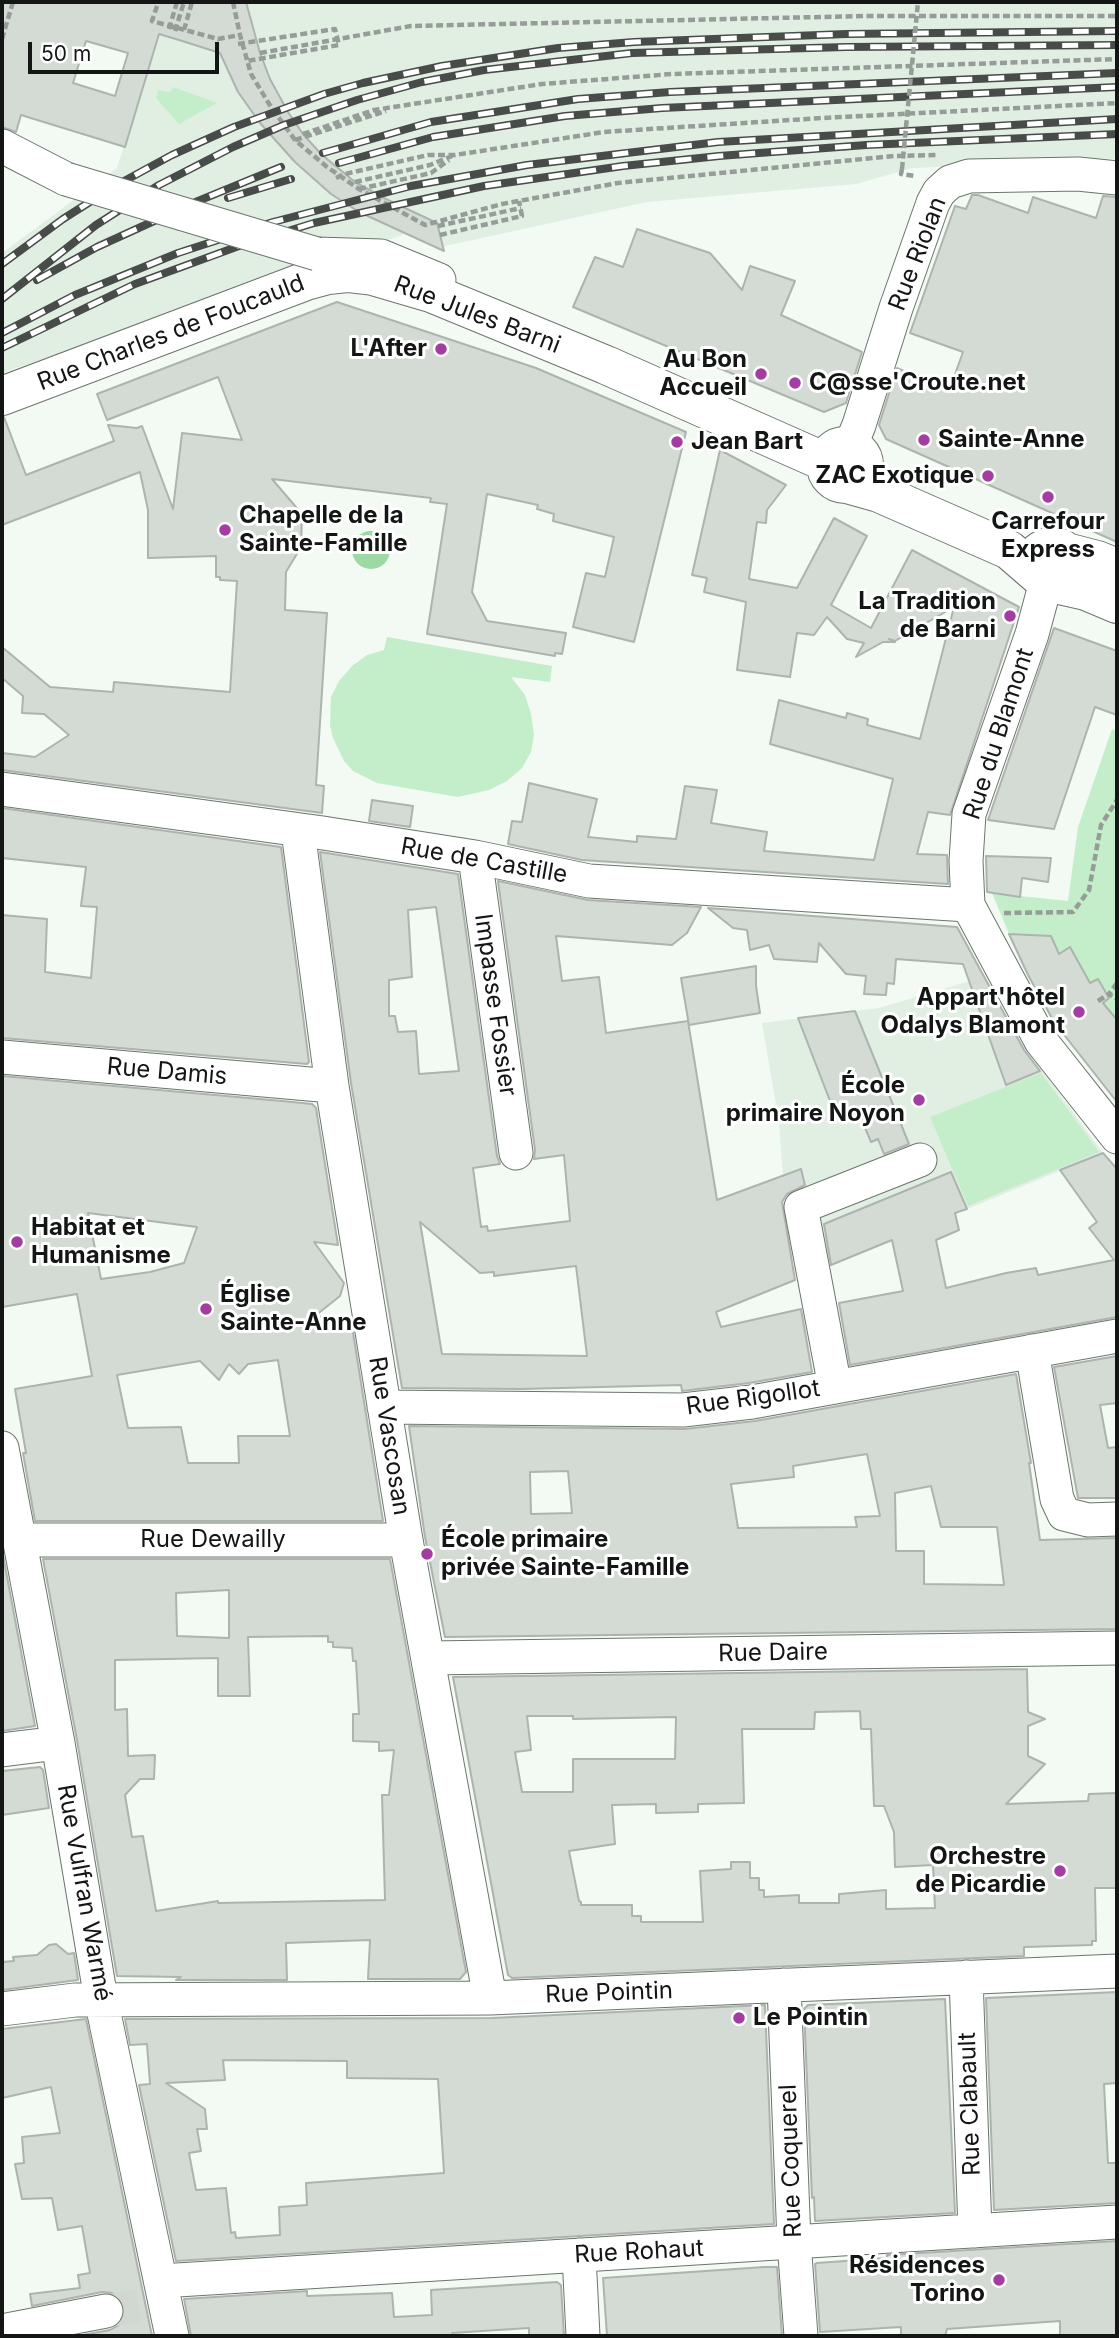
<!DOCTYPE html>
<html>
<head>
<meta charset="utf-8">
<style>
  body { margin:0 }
  #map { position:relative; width:1119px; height:2338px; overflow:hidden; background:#f2faf3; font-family:Inter,sans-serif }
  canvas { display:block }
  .frame { position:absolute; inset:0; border:4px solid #131614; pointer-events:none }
  .scale { position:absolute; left:28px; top:42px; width:191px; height:32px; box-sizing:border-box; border:4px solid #131614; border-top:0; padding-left:9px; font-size:21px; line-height:24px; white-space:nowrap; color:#131614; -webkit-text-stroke:5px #fff; paint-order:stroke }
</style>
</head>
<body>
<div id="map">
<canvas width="1119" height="2338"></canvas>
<div class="frame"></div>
<div class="scale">50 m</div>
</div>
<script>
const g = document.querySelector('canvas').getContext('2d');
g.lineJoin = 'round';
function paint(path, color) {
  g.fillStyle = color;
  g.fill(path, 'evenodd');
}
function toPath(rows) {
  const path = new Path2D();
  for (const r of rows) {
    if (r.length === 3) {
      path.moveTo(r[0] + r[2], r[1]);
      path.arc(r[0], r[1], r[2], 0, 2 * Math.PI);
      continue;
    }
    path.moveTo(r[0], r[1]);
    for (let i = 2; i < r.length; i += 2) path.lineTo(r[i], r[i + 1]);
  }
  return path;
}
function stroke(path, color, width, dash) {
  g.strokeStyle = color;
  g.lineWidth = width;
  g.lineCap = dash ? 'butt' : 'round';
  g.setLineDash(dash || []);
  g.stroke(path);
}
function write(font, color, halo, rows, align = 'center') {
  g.font = font + ' Inter,sans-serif';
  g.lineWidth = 6;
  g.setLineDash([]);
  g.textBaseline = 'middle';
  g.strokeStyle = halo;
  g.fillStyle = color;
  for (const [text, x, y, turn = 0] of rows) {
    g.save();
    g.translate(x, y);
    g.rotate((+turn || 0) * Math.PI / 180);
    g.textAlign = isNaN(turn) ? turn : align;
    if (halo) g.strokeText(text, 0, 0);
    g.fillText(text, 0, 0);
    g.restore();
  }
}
paint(toPath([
  [169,2,1117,2,1117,159,913,168,856,184,647,202,436,248,405,234,2,373,2,253,117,168],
  [984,974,1014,1032,1103,1153,822,1269,786,1195,783,1176,779,1122,762,1023,879,1008,969,981]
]), '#e1efe3');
paint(toPath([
  [173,87,217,103,179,124,156,98,158,90,170,92],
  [387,637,552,666,550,682,511,677,525,695,531,714,534,735,531,752,522,768,507,781,489,790,458,797,377,783,353,771,344,761,333,738,330,725,331,697,339,681,352,666,367,655,384,650],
  [1112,729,1117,731,1117,1020,1103,1003,1109,997,1099,979,1090,983,1070,948,1059,954,1051,936,1009,934,992,893,1068,901,1078,827],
  [1041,1073,1099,1152,968,1206,930,1117]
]), '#c3eec9');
paint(toPath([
  [371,550,19]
]), '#9cd9a5');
const building = toPath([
  [2,2,246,2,260,53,270,79,288,112,303,134,321,154,355,182,386,199,437,223,444,251,359,212,331,194,295,162,260,123,238,92,220,53,179,40,159,34,125,147,21,115,16,132,2,127,2,2],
  [86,41,128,53,115,96,73,83,86,41],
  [972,195,978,195,1028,213,1033,197,1096,218,1103,196,1117,197,1117,542,886,439,879,425,897,368,949,391,963,352,910,333,955,206,966,209,972,195],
  [637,229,710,253,742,290,750,266,795,281,781,315,862,352,846,403,824,412,573,307,595,257,623,267,637,229],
  [337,302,536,368,686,432,634,642,573,627,586,573,605,577,614,537,553,521,554,514,537,509,538,505,487,494,472,592,487,621,566,633,562,654,555,653,555,656,427,634,447,504,430,502,431,498,272,479,302,514,301,547,286,572,285,610,327,613,316,785,324,786,322,813,2,770,2,753,35,757,69,735,44,714,22,713,23,696,2,678,2,647,50,687,113,692,114,682,230,692,237,581,220,580,220,577,216,577,216,556,148,558,148,510,140,472,2,525,2,417,4,417,26,475,114,441,108,425,137,428,142,426,173,509,182,433,242,440,218,377,107,420,97,394,337,302],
  [720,450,786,485,767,510,766,523,757,522,749,579,797,588,834,518,867,536,831,605,871,628,912,550,1019,607,950,815,928,812,917,854,947,855,948,884,582,860,508,844,512,821,522,822,529,783,597,799,588,837,637,842,637,836,676,839,685,786,717,790,711,823,767,832,764,851,874,860,893,779,770,744,779,700,846,718,847,713,868,719,867,725,920,739,954,607,895,641,889,639,895,642,883,642,856,657,864,643,847,639,827,617,814,635,797,633,790,677,737,670,746,602,704,592,707,578,692,575,720,450],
  [1054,628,1117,651,1117,715,1095,707,1054,829,988,820,1054,628],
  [372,800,413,806,410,827,369,821,372,800],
  [2,808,281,847,309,1062,307,1064,2,1038,2,915,47,919,45,972,91,978,97,907,81,906,86,867,2,858,2,808],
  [320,852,458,874,497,1156,500,1164,473,1168,481,1227,487,1226,488,1231,570,1221,564,1155,534,1159,535,1150,498,881,588,900,701,907,687,933,672,945,556,936,562,981,599,977,606,1033,688,1021,717,1200,801,1169,805,1185,787,1194,782,1202,795,1280,716,1312,721,1327,801,1309,812,1372,749,1383,682,1391,681,1385,521,1389,402,1388,351,1083,320,852],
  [436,907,459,1071,419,1074,416,1031,398,1032,395,1016,389,1016,389,980,412,977,408,910,436,907],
  [420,1222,480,1273,494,1272,494,1276,576,1266,587,1356,442,1354,420,1222],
  [986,856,1051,858,1048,882,1022,878,1020,897,987,892,986,856],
  [708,908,957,927,1024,1050,1040,1071,1006,1085,963,964,896,959,894,984,887,983,886,995,864,994,866,976,846,974,819,943,817,962,774,959,769,945,750,950,747,930,733,928,708,908],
  [1009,934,1051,936,1059,954,1070,947,1090,983,1098,979,1109,998,1103,1003,1117,1020,1117,1102,1054,1022,1028,975,1009,934],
  [756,966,756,986,760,1013,689,1025,681,978,756,966],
  [855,1011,909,1144,884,1154,878,1139,871,1142,858,1111,837,1119,798,1018,855,1011],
  [2,1076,282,1101,312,1104,316,1108,338,1245,314,1242,344,1283,340,1296,315,1316,351,1320,383,1521,35,1521,23,1453,26,1453,15,1389,92,1376,77,1294,2,1307,2,1076],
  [88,1213,197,1227,184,1263,150,1272,101,1279,88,1213],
  [278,1360,290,1436,238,1436,239,1463,188,1463,181,1427,128,1428,117,1375,200,1361,219,1380,229,1364,239,1374,248,1364,278,1360],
  [1103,1153,1117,1169,1117,1317,850,1365,839,1303,903,1291,892,1240,831,1265,824,1224,951,1172,967,1209,955,1213,959,1230,936,1240,946,1288,1006,1273,1036,1268,1038,1275,1114,1260,1089,1228,1097,1222,1060,1170,1103,1153],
  [1117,1356,1117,1403,1100,1405,1108,1448,1117,1447,1117,1498,1078,1498,1054,1367,1117,1356],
  [1016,1374,1031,1463,1029,1463,1040,1540,1117,1538,1117,1629,445,1637,425,1537,409,1426,685,1429,755,1421,1016,1374],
  [867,1454,880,1516,855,1517,857,1527,738,1528,731,1484,794,1477,793,1466,867,1454],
  [568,1471,572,1513,531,1514,530,1472,568,1471],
  [931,1486,941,1527,997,1527,1004,1585,924,1584,924,1551,896,1551,895,1493,931,1486],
  [2,1550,35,1726,2,1731,2,1550],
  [43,1559,390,1559,466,1972,460,1979,368,1979,370,1940,286,1943,287,1980,176,1980,181,1977,117,1976,77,1740,43,1559],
  [229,1590,229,1638,177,1636,176,1593,229,1590],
  [328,1636,328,1642,333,1642,333,1647,352,1648,353,1661,356,1661,359,1714,353,1714,353,1741,379,1742,379,1751,394,1750,389,1795,382,1795,385,1900,218,1903,218,1901,156,1911,143,1836,132,1837,125,1795,140,1779,154,1779,155,1755,128,1756,127,1709,115,1710,115,1660,218,1658,218,1696,250,1696,248,1637,328,1636],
  [1027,1669,1028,1712,1045,1719,1028,1726,1028,1756,1045,1764,1006,1804,1088,1801,1089,1794,1117,1793,1117,1888,1095,1888,1096,1941,1092,1941,1092,1945,1024,1947,1024,1956,512,1978,508,1975,453,1677,1027,1669],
  [860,1711,861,1729,871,1729,874,1806,884,1806,894,1832,895,1867,933,1865,935,1908,886,1909,886,1890,839,1894,839,1903,799,1903,799,1895,764,1897,764,1890,759,1890,759,1878,750,1878,750,1862,731,1862,731,1869,700,1871,703,1922,641,1922,641,1916,632,1916,632,1905,581,1905,581,1902,579,1901,569,1851,615,1844,612,1805,656,1804,656,1813,698,1812,698,1804,744,1803,742,1729,814,1729,815,1712,860,1711],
  [527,1716,573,1716,573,1719,676,1717,675,1759,573,1759,573,1792,522,1792,515,1752,531,1750,527,1716],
  [40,1767,43,1770,49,1808,2,1815,2,1771,40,1767],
  [56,1944,68,1954,74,1953,78,1980,2,1990,2,1962,14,1961,13,1957,37,1955,49,1945,56,1944],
  [1117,1992,1117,2083,1104,2084,1108,2163,1117,2163,1117,2203,994,2210,986,1998,1117,1992],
  [945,1999,955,2213,815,2221,814,2197,812,2198,804,2009,808,2005,945,1999],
  [765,2005,774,2224,176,2261,139,2085,150,2084,147,2044,130,2045,125,2019,492,2018,765,2005],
  [223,2060,347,2061,347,2078,438,2079,444,2173,306,2183,307,2205,279,2207,280,2235,236,2238,235,2232,231,2233,226,2188,196,2190,189,2153,201,2151,197,2129,207,2129,205,2109,166,2083,225,2080,223,2060],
  [86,2019,152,2336,77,2336,110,2330,119,2325,124,2317,125,2307,120,2298,112,2293,102,2292,32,2306,30,2294,80,2288,78,2275,90,2273,82,2226,58,2230,52,2198,22,2199,15,2164,24,2163,22,2137,60,2133,51,2087,2,2098,2,2029,86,2019],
  [1117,2241,1117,2336,1060,2336,1060,2321,947,2329,945,2336,901,2336,901,2327,820,2332,815,2264,817,2263,887,2258,887,2255,1117,2241],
  [764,2267,777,2267,782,2336,607,2336,603,2278,764,2267],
  [557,2282,561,2285,564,2336,529,2336,529,2328,452,2333,453,2336,191,2336,184,2299,307,2291,307,2296,392,2293,394,2317,432,2315,431,2290,557,2282]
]);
paint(building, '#d3dbd4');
stroke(building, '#acb4ad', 2);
stroke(toPath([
  [106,2311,146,2305]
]), '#d1d8d2', 33, [33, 17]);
const minor = toPath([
  [2,146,66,179],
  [317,254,381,256,439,280],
  [847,447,852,442,859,425,896,308,933,203,939,192,950,182,969,176,1078,174,1117,178],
  [1046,582,1032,634,969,814,966,861,968,905,1041,1041,1117,1137],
  [2,789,323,833,475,857,589,881,968,905],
  [298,831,332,1086,406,1540,490,1998],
  [475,857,516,1153],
  [2,1057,332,1086],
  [1032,1351,1057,1499,1064,1514,1088,1520,1117,1519],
  [835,1387,801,1207,920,1160],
  [384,1407,683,1410,752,1402,1117,1336],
  [2,1448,58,1743,101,1999,172,2336],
  [21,1540,406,1540],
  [429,1658,1117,1648],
  [2,1750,58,1743],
  [966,1977,975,2231],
  [784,1985,794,2242,801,2336],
  [2,2009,75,2000,490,1998,1117,1971],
  [579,2255,583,2336],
  [161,2281,1117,2222],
  [2,2331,106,2311]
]);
const major = toPath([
  [2,396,306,281,328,275,347,273,373,276,431,293,606,365,814,457,828,458],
  [845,465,19],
  [847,484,879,493,1009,550,1046,582,1086,591,1117,604],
  [1066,552,1097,560,1117,568],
  [1035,570,1035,560,1040,551,1049,546,1061,548,1069,555,1071,569,1063,580,1055,583]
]);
stroke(minor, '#6d746e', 35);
stroke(major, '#6d746e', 40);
stroke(toPath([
  [233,2,240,35,251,74,271,107,295,140,327,167,359,189,425,225,502,204,618,183,894,156,938,155],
  [157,6,152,21,218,39,240,35],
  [169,29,177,2],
  [184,30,192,2],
  [175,31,184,2],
  [2,39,13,2],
  [238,44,335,29,339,45,247,61],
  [260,53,411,26,866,16,1117,16],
  [303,134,374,110,542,84,672,74,1117,59],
  [295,140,386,111],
  [902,169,901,174,915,176],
  [336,178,345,174,428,155,455,155,604,132,822,118,1117,103],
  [355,182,430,165,452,156],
  [359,189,431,173,449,160],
  [438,226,521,208],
  [440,235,522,216,519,201],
  [1004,913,1073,912,1089,890,1101,825,1117,800],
  [1117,983,1109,994,1117,999],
  [1098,1001,1109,994]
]), '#969c97', 4.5, [7, 3.5]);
stroke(minor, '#fff', 33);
stroke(major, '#fff', 38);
const rail = toPath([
  [323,153,431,122,578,99,670,92,1117,73],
  [339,163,433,137,565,116,662,108,1117,87],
  [228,198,291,179],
  [2,264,63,219,115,186,172,155,234,127,324,94,363,83,442,66,558,48,634,42,846,34,1117,31],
  [37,280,97,247,198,201,281,167],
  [2,299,96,225,159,185,233,147,284,125,357,100,422,82,484,70,632,53,846,47,1117,45],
  [2,333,75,295,178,253,273,222,411,186,527,165,718,142,1117,119],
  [2,348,135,284,239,246,314,223,484,186,623,166,719,156,866,145,1117,134]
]);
stroke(rail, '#484c49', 8);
stroke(rail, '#fff', 5, [16]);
const minorBridge = toPath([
  [66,179,317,254]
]);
stroke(minorBridge, '#6d746e', 35, []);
stroke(toPath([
  [902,169,918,2]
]), '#969c97', 4.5, [7, 3.5]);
stroke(minorBridge, '#fff', 33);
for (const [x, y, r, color] of [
  [441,349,7,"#a43da1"],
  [761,374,7,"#a43da1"],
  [795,383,7,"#a43da1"],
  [924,440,7,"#a43da1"],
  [677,442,7,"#a43da1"],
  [988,476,7,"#a43da1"],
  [1048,497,7,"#a43da1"],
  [225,530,7,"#a43da1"],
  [1010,616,7,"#a43da1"],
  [1079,1012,7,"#a43da1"],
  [919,1100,7,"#a43da1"],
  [17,1242,7,"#a43da1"],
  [206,1309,7,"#a43da1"],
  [427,1554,7,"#a43da1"],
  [1060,1871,7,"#a43da1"],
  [739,2018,7,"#a43da1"],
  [999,2280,7,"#a43da1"]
]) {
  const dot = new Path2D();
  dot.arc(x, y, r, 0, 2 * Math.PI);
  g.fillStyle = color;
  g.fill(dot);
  stroke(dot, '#fff', 2.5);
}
write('24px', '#131614', '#fff', [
  ["Rue Riolan",918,254,-69],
  ["Rue Jules Barni",477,315,21],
  ["Rue Charles de Foucauld",171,333,-21],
  ["Rue du Blamont",999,734,-72],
  ["Rue de Castille",484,861,10],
  ["Impasse Fossier",495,1005,82],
  ["Rue Damis",167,1072,5],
  ["Rue Rigollot",753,1398,-8],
  ["Rue Vascosan",389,1436,81],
  ["Rue Dewailly",213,1540],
  ["Rue Daire",773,1653,-1],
  ["Rue Vulfran Warmé",84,1893,80],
  ["Rue Pointin",609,1993,-2],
  ["Rue Clabault",970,2104,-92],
  ["Rue Coquerel",791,2161,-92],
  ["Rue Rohaut",639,2252,-3]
]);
write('bold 24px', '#131614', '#fff', [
  ["L'After",427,349],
  ["Au Bon",747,360],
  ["Accueil",747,388],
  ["C@sse'Croute.net",809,383,"left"],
  ["Sainte-Anne",938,440,"left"],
  ["Jean Bart",691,442,"left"],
  ["ZAC Exotique",974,476],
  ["Chapelle de la",239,516,"left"],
  ["Sainte-Famille",239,544,"left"],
  ["Carrefour",1048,522,"center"],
  ["Express",1048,550,"center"],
  ["La Tradition",996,602],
  ["de Barni",996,630],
  ["Appart'hôtel",1065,998],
  ["Odalys Blamont",1065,1026],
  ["École",905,1086],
  ["primaire Noyon",905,1114],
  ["Habitat et",31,1228,"left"],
  ["Humanisme",31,1256,"left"],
  ["Église",220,1295,"left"],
  ["Sainte-Anne",220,1323,"left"],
  ["École primaire",441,1540,"left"],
  ["privée Sainte-Famille",441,1568,"left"],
  ["Orchestre",1046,1857],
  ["de Picardie",1046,1885],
  ["Le Pointin",753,2018,"left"],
  ["Résidences",985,2266],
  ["Torino",985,2294]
], 'right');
</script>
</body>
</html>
